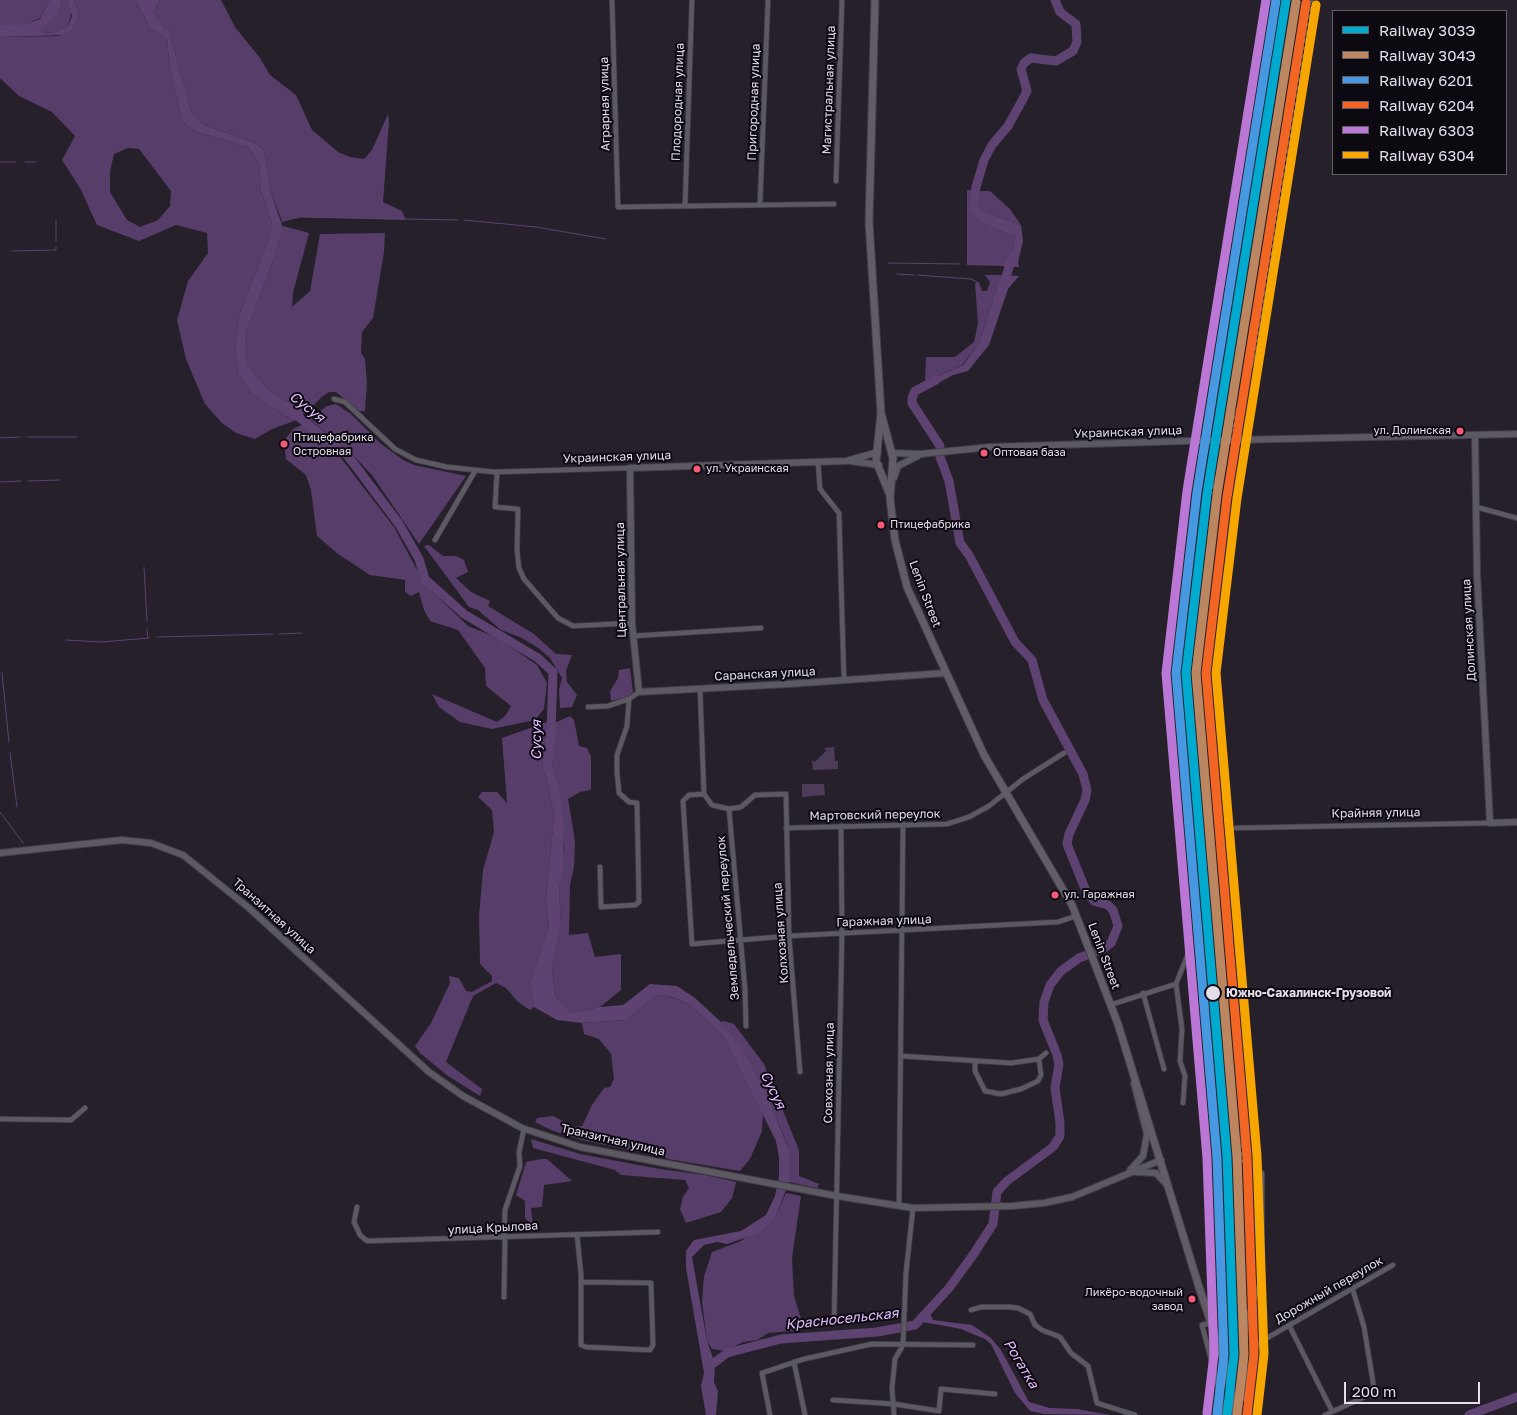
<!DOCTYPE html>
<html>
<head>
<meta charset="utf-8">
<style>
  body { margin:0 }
  #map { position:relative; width:1517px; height:1415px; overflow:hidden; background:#26202b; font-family:"Golos Text",sans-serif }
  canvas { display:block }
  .legend { position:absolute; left:1332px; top:10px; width:175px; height:165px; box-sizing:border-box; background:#0d0911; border:1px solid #635e68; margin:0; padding:6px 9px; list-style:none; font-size:15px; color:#e4ddea }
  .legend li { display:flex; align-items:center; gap:10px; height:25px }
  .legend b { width:25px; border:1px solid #635e68 }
  .scale { position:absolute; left:1344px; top:1382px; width:136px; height:22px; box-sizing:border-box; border:2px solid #e4ddea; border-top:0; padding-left:6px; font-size:15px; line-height:18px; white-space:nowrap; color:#e4ddea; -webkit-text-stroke:4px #0d0911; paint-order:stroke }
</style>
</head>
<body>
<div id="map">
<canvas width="1517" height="1415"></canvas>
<ul class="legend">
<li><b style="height:6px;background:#00a9ce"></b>Railway 303Э</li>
<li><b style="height:6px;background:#bb8660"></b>Railway 304Э</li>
<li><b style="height:6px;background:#4699e1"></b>Railway 6201</li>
<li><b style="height:6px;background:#f26522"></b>Railway 6204</li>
<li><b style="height:6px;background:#ba77d6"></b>Railway 6303</li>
<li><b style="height:6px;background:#f7a600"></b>Railway 6304</li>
</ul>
<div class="scale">200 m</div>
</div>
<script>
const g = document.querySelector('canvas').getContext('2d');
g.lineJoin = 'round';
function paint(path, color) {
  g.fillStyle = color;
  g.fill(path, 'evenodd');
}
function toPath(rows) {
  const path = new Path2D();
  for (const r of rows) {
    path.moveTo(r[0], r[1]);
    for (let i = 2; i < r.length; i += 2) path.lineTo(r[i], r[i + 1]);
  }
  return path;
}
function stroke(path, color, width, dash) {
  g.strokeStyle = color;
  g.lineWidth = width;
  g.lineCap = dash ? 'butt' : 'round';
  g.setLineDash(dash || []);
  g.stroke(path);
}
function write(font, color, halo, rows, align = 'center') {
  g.font = font + ' "Golos Text",sans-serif';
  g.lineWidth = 4;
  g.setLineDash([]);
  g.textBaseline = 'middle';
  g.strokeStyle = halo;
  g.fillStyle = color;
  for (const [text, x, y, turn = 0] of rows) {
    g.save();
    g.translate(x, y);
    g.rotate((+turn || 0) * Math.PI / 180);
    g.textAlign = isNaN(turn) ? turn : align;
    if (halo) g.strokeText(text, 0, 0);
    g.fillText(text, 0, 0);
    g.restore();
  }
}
paint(toPath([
  [834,747,835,761,838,761,838,769,813,770,812,760,815,762,826,751,824,748],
  [802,784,824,784,825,795,802,797]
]), '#4c3c59');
paint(toPath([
  [0,0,49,0,40,18,27,24,11,26,0,25],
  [60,0,68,0,72,10,68,26,55,32,41,33,39,29,60,8],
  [74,0,135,0,151,29,167,39,170,68,182,122,197,132,248,147,259,162,261,191,272,224,272,230,239,316,235,351,239,375,251,393,294,421,272,429,255,439,236,433,222,423,205,404,186,359,177,320,188,281,208,253,207,233,176,225,139,241,97,225,80,188,62,160,75,136,52,112,19,96,0,78,0,37,60,36,79,14],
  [128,148,139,149,171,191,170,206,158,220,140,227,127,220,110,192,110,172,114,154],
  [160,0,221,0,235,27,260,58,270,75,296,95,312,130,338,152,350,157,364,159,372,150,388,114,389,122,383,202,402,211,406,220,300,217,282,221,271,192,264,151,255,143,204,125,192,114,168,28,165,29,153,12],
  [967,190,972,190,970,203,995,229,1015,236,1013,248,1001,266,967,265],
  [979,191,990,191,1010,209,1021,225,982,211,978,204],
  [283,226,309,233,293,293,292,307,310,291,320,234,385,233,384,252,373,318,362,332,361,353,365,359,367,383,365,411,359,411,336,392,329,392,322,397,306,412,272,393,258,378,248,363,245,345,247,329,273,261],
  [985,275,1001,275,979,343,962,365,925,382,926,357,955,357,974,342,978,323,975,283,979,282,982,291,987,291,990,282],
  [336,404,351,414,380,443,403,460,414,465,466,476,419,544,372,475,347,449,309,419,327,406],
  [304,424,337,453,394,527,416,568,431,590,468,626,498,638,537,665,547,683,544,709,535,720,492,729,460,722,439,707,432,694,497,722,505,716,511,706,486,686,485,668,458,630,430,621,424,610,419,592,411,596,405,592,405,580,370,575,338,554,317,536,311,490,306,475,286,459,284,441,293,429],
  [429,545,443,556,456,556,464,560,468,572,456,578,471,592,490,601,488,606,534,634,556,654,572,655,566,671,567,682,577,695,572,707,560,708,559,690,562,678,550,658,537,647,520,637,501,630,478,610,469,607,424,546],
  [630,668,633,692,628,697,611,701,610,691,618,678,619,670],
  [570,716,574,720,579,746,587,748,591,757,591,790,580,792,568,799,575,841,574,867,570,885,569,935,588,933,595,957,621,954,621,990,600,1007,571,1013,555,996,552,968,561,925,559,888,564,847,559,787,552,766,554,733,557,722],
  [547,722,542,769,547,778,554,816,546,900,549,927,530,984,534,1007,530,1010,518,1002,506,988,496,983,473,996,446,1062,482,1089,480,1096,448,1076,420,1053,415,1046,431,1023,450,983,449,976,459,978,466,991,472,992,492,981,492,976,480,964,479,916,483,870,494,832,492,810,478,797,482,792,497,792,507,803,502,738],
  [657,995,669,996,689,1004,724,1037,763,1114,762,1131,750,1159,740,1171,668,1159,654,1150,646,1149,640,1152,582,1140,551,1130,535,1122,537,1118,553,1116,574,1127,582,1126,592,1105,604,1088,610,1087,614,1079,611,1054,599,1039,584,1034,582,1023,626,1020],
  [724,1021,734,1024,764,1064,799,1150,799,1176,819,1184,817,1188,789,1182,789,1150,783,1134,766,1094,721,1022],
  [531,1139,580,1154,660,1169,705,1175,736,1182,732,1198,721,1212,686,1223,680,1209,683,1197,689,1188,685,1180,621,1175,615,1170,533,1148],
  [541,1159,547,1159,572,1181,544,1185,542,1207,531,1208,533,1226,525,1218,525,1201,516,1195,526,1162],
  [786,1193,801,1196,792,1258,794,1296,803,1325,802,1330,768,1333,757,1340,743,1342,725,1351,712,1349,707,1341,702,1302,704,1276,712,1252,741,1241,776,1216]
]), '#573d6a');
paint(toPath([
  [49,0,60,0,60,8,52,19,40,29,43,33,55,32,68,26,72,16,68,0,74,0,79,14,74,26,65,35,0,37,0,25,27,24,40,19],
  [135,0,160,0,153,12,165,29,168,28,192,114,204,125,255,143,264,151,271,192,283,228,273,261,247,329,245,345,248,363,258,378,272,393,306,412,294,421,251,393,239,375,235,351,239,316,272,230,272,224,261,191,259,162,248,147,197,132,182,122,170,68,167,39,151,29],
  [972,190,979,191,978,204,982,211,1021,225,1023,241,1018,262,1019,267,1001,266,1013,248,1015,236,995,229,977,218,970,208],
  [1001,275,1019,276,1008,289,989,345,968,371,953,375,929,388,925,382,963,365,979,343],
  [547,722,557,722,552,766,559,787,564,825,563,866,559,888,561,925,552,968,555,996,571,1013,600,1007,623,1005,650,984,677,986,695,998,721,1022,741,1047,766,1093,789,1150,789,1182,776,1216,759,1233,727,1244,717,1242,704,1245,692,1257,707,1341,715,1364,714,1382,718,1391,716,1415,706,1415,701,1386,704,1373,686,1268,686,1251,694,1240,741,1231,766,1215,775,1196,779,1177,779,1157,776,1141,724,1037,689,1004,670,996,657,995,626,1020,582,1023,557,1020,534,1007,530,984,549,927,546,900,554,816,547,778,542,769],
  [930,1314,933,1320,972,1325,991,1338,1001,1350,1029,1402,1050,1408,1077,1409,1110,1415,1044,1414,1030,1411,1015,1393,991,1344,985,1339,961,1329,923,1322]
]), '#5e4271');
stroke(toPath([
  [0,162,16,162],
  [25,162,36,162],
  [464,220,536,227,606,239],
  [280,222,300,217,458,220],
  [56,241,56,220],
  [12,251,56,250,56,246],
  [888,263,960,264],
  [972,264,1001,264],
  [897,274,914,275],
  [917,275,971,279,977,282,980,305,991,310],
  [28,437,77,437],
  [0,438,20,437],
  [28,481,60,480],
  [0,482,21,481],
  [144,567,147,621],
  [147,629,148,638],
  [280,634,302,633],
  [157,637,273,634],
  [66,640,101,642,149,638],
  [2,673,9,742],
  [10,753,17,807],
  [0,812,23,843]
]), '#5e4271', 1);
stroke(toPath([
  [974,201,976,187,984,160,992,145,1008,126,1024,97,1027,91,1021,69,1024,63,1031,58,1056,61,1073,51,1077,42,1076,24,1060,12,1055,0],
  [1003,286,1013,255],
  [291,411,348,456,399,524,419,559,425,579,464,614,538,658,553,672,551,733],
  [714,1363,727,1353,781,1339,877,1332,915,1325,949,1288,973,1255,993,1224,997,1192,1007,1181,1053,1147,1060,1136,1060,1123,1055,1088,1059,1064,1057,1055,1043,1020,1044,1002,1050,985,1061,971,1079,958,1101,950,1111,943,1118,926,1113,910,1108,905,1094,901,1086,891,1067,844,1069,834,1085,800,1087,790,1083,774,1043,700,1032,660,1015,642,969,555,960,543,949,481,940,457,940,446,912,403,912,398,915,391,936,380],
  [1469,1415,1517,1397]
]), '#5e4271', 9);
const street = toPath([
  [612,0,618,207,834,204],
  [836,181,842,0],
  [760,204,768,0],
  [685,206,692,0],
  [334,399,345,402,395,449,416,460,447,467,494,472,630,468],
  [818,461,820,489,839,513,844,680],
  [497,472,495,507,518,509,517,550,519,568,524,579,558,618,573,626,632,623],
  [1476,507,1517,518],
  [435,540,475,471],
  [633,636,761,628],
  [700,689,704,794],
  [588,707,608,706,629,699,639,692],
  [729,809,745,989,746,1026],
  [786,828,947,824,969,817,989,806,1023,779,1064,753],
  [1236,828,1490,823],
  [600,867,601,907,635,905,639,902,637,803,629,802,619,793,617,772,617,755,627,726,629,699],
  [1143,993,1164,1069],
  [1110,1005,1176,984],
  [901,1056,1011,1063,1039,1059],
  [975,1062,975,1071,985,1091,1001,1094,1021,1089,1038,1081,1041,1075,1039,1059,1046,1053],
  [800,1072,789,936,786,794,755,795,741,807,729,809,712,805,704,794,689,795,683,801,692,944,789,936,1058,922,1076,916],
  [1183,1103,1185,1076,1180,1061,1182,1029,1176,984,1188,954,1189,933],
  [0,1119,71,1120,85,1108],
  [899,1206,903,824],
  [357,1207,354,1222,360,1235,367,1241,658,1232],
  [577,1235,581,1274,581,1345,586,1347,650,1350,653,1345,651,1283,581,1282],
  [504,1237,505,1210,520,1166,519,1152,524,1129],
  [504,1297,505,1237],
  [971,1310,981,1307,1009,1307,1018,1308,1030,1314,1035,1325,1042,1330,1060,1337,1071,1353,1088,1366,1097,1403,1135,1415],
  [834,1322,842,933,841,826],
  [1210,1323,1202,1325,1221,1397,1221,1415],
  [1289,1325,1332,1411],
  [794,1362,805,1415],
  [1246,1382,1255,1348,1262,1341,1393,1265],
  [1243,1399,1246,1321,1260,1283,1262,1261,1262,1173],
  [833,1400,894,1404,939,1411,941,1389,995,1394],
  [770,1415,762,1373,804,1359,872,1344,973,1345],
  [894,1415,892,1388,895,1359,903,1345,906,1273,913,1208],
  [1325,1415,1371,1394,1374,1388,1364,1327,1352,1287]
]);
const secondary = toPath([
  [1475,436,1477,573,1490,823,1517,822],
  [878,452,846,461,630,468,632,623,639,692,789,684,946,673],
  [891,453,921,454,990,447,1186,441,1517,434],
  [850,461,879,465],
  [894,478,898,466,918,456],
  [0,853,122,840,151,843,183,855,249,908,429,1072,463,1096,522,1128,580,1147,837,1196,913,1208,1012,1206,1044,1203,1072,1197,1161,1160],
  [1130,1170,1143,1156,1147,1134,1134,1083],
  [1136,1172,1156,1173,1168,1186]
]);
const primary = toPath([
  [875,0,869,222,881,413,876,461,889,493],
  [881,413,893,458,890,499,895,540,907,587,984,755,1072,905,1118,1024,1199,1287,1226,1368,1236,1415]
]);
stroke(street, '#423d46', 6);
stroke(secondary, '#423d46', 8);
stroke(primary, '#423d46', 9);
stroke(street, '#5d5962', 4.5);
stroke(secondary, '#5d5962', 6);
stroke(primary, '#625c67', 7);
const rail = toPath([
  [1212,492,1254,357,1312,0],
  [1242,1132,1242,1161]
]);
stroke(rail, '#625e66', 3);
stroke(rail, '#0d0911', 1, [4]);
stroke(toPath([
  [1227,1415,1234,1355,1227,1157,1186,673,1207,494,1286,0]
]), '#00a9ce', 9);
stroke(toPath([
  [1237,1415,1244,1355,1237,1157,1196,673,1217,495,1296,2]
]), '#bb8660', 9);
stroke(toPath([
  [1217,1414,1224,1355,1217,1158,1176,673,1197,492,1276,0]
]), '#4699e1', 9);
stroke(toPath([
  [1247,1415,1254,1354,1247,1156,1206,673,1227,497,1306,3]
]), '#f26522', 9);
stroke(toPath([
  [1207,1413,1214,1354,1207,1158,1166,673,1187,491,1266,0]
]), '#ba77d6', 9);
stroke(toPath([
  [1257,1415,1264,1354,1257,1156,1216,673,1237,498,1316,5]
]), '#f7a600', 9);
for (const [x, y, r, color] of [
  [1460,431,4.5,"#f75a77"],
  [284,444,4.5,"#f75a77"],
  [984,453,4.5,"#f75a77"],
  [697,469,4.5,"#f75a77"],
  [881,525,4.5,"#f75a77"],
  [1055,895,4.5,"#f75a77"],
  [1213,993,8,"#e4ddea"],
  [1192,1299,4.5,"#f75a77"]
]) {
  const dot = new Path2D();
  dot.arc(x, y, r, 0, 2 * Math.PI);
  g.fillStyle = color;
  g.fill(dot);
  stroke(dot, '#0d0911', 2);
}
write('11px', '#e4ddea', '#0d0911', [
  ["ул. Долинская",1451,431,"right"],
  ["Птицефабрика",293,438],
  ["Островная",293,452],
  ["Оптовая база",993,453],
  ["ул. Украинская",706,469],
  ["Птицефабрика",890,525],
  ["ул. Гаражная",1064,895],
  ["Ликёро-водочный",1183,1293,"right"],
  ["завод",1183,1307,"right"]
], 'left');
write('12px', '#e4ddea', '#0d0911', [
  ["Магистральная улица",829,90,-88],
  ["Плодородная улица",678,102,-88],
  ["Пригородная улица",754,102,-88],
  ["Аграрная улица",605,104,-91],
  ["Украинская улица",1128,432,-2],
  ["Украинская улица",617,457,-2],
  ["Центральная улица",621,580,-91],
  ["Lenin Street",925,594,69],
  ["Долинская улица",1469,630,-93],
  ["Саранская улица",765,674,-3],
  ["Крайняя улица",1376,813,-1],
  ["Мартовский переулок",875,815,-1],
  ["Транзитная улица",274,916,42],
  ["Земледельческий переулок",728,918,-95],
  ["Гаражная улица",884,921,-2],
  ["Колхозная улица",781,933,-94],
  ["Lenin Street",1104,956,69],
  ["Совхозная улица",829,1073,-89],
  ["Транзитная улица",613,1140,13],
  ["улица Крылова",493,1228,-3],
  ["Дорожный переулок",1329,1290,-30]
]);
write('bold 12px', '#e4ddea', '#0d0911', [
  ["Южно-Сахалинск-Грузовой",1226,993]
], 'left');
write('italic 14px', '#e2befe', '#0d0911', [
  ["Сусуя",307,407,38],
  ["Сусуя",537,740,-90],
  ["Сусуя",773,1090,64],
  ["Красносельская",842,1319,-6],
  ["Рогатка",1021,1364,59]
]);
</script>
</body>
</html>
